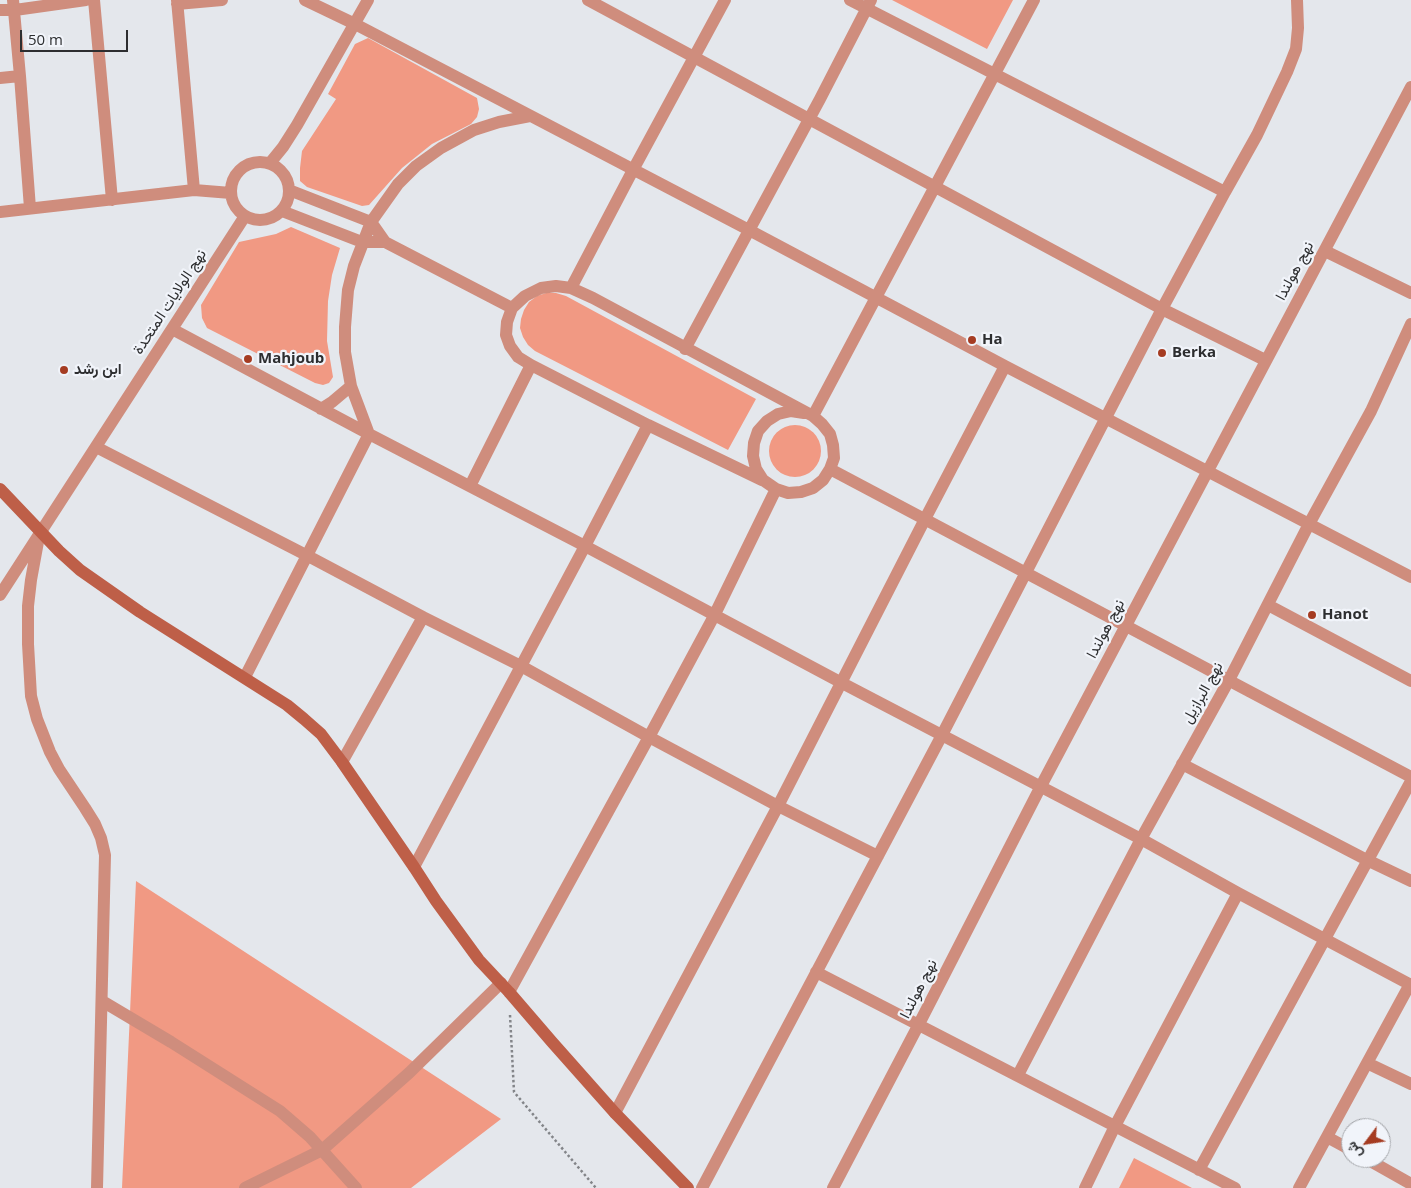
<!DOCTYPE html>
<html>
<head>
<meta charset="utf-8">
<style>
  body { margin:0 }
  #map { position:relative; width:1411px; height:1188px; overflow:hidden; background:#e4e7ec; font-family:"Open Sans",Vazirmatn,sans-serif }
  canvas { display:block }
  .north { position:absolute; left:1341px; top:1118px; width:50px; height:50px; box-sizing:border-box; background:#f1f4fa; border:1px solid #a3a5a9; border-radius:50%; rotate:239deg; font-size:14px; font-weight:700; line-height:20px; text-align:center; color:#2d2e30 }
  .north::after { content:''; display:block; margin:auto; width:18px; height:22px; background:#a53c22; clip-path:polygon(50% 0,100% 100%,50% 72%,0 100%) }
  .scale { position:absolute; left:20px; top:30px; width:108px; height:22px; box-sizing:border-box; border:2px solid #2d2e30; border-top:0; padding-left:6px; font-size:15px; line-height:18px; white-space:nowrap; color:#2d2e30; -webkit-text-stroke:4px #f1f4fa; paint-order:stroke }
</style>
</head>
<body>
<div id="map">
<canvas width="1411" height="1188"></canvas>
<div class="north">ش</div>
<div class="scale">50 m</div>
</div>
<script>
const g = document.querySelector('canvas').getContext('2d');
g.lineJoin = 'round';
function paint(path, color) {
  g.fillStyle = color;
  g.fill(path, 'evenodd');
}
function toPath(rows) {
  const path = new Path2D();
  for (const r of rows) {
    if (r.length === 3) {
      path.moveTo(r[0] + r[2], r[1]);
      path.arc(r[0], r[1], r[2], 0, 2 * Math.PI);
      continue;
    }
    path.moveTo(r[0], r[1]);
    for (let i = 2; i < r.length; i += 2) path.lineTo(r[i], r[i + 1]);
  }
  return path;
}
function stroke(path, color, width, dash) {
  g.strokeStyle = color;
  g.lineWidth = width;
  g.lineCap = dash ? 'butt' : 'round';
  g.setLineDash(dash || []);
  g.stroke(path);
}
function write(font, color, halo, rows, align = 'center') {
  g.font = font + ' "Open Sans",Vazirmatn,sans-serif';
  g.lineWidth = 4.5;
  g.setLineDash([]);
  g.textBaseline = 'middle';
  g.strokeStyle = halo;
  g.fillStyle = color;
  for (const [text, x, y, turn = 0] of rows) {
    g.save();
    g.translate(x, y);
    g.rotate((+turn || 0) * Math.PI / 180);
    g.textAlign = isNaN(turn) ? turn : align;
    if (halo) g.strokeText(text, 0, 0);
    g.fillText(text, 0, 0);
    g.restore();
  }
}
paint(toPath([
  [892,0,1013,0,987,49],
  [368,38,477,98,479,109,477,117,471,124,432,144,402,168,369,205,362,206,307,187,300,181,300,168,302,151,336,99,328,94,355,44],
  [291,227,340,248,332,275,328,301,327,341,333,377,329,383,323,385,315,383,207,328,202,318,201,305,239,242,276,234],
  [546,293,556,293,566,296,756,399,728,450,535,351,528,345,523,337,520,328,521,319,524,310,529,302,537,296],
  [795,451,26],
  [136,881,501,1119,411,1188,122,1188],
  [1134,1158,1192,1188,1119,1188]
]), '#f19983');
stroke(toPath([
  [510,1015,514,1092,596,1188]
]), '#838589', 2.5, [2.5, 2.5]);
stroke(toPath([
  [13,0,20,76,30,208],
  [94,0,112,200],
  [177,0,194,190],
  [305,0,355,24,749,230,1005,366,925,519,778,806,615,1113],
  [588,0,1162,309,1265,360],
  [177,4,222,0],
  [0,10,15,10,86,0],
  [0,78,20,76],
  [260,191,29],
  [270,163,283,147,297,125,368,0],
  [289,190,371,222,385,242,512,308],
  [1225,192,1257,135,1287,72,1296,49,1298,28,1297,0],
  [282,211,362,242,385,242],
  [0,212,194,190,231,193],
  [1325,251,1411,293],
  [571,288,633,170,725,0],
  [172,329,369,434,585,546,842,683,1141,839,1238,893,1411,985],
  [685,349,820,99,871,0],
  [1005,366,1411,577],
  [321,409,332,402,351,386],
  [813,416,1034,0],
  [648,425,531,365,518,357,510,346,506,335,507,322,512,308,525,296,541,288,556,286,571,288,593,298,813,416,822,424,830,434,833,445,834,458,830,469,823,480,813,488,801,492,788,493,776,489,763,480,756,469,753,456,754,443,758,431,767,421,778,414,791,411,804,413],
  [96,447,308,556,423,617,521,666,649,737,778,806,878,856],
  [830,469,1411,777],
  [470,486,531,365],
  [40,531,31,580,28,606,28,644,31,696,37,719,50,752,59,769,85,808,95,824,101,838,105,855,97,1188],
  [0,595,245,216],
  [1268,605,1411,681],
  [245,677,369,434,351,386,345,352,345,327,348,290,354,266,371,222,398,184,416,166,441,148,474,130,499,122,530,116],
  [342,762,423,617],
  [1182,764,1367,860,1411,881],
  [414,867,585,546,648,425,762,480],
  [816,972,1235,1188],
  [509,992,649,737,714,616,776,489],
  [102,1001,171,1042,280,1111,310,1137,356,1188],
  [1367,1063,1411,1084],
  [1018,1075,1141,839,1229,680,1309,524,1371,411,1411,324],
  [1327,1137,1351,1150],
  [1365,1158,1411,1184],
  [1199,1170,1411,781],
  [245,1188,322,1150,409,1073,501,983],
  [702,1188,942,735,1162,309,1225,192,850,0],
  [833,1188,919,1024,1041,786,1411,87],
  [1085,1188,1115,1126,1238,893],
  [1299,1188,1410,984]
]), '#cf8d7d', 12);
stroke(toPath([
  [0,489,59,551,80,570,140,612,287,705,304,719,321,734,342,762,414,867,436,901,479,960,509,992,552,1042,615,1113,688,1188]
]), '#be5f48', 12);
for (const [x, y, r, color] of [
  [972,340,5,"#a53c22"],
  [1162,353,5,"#a53c22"],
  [248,359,5,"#a53c22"],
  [64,370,5,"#a53c22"],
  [1312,615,5,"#a53c22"]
]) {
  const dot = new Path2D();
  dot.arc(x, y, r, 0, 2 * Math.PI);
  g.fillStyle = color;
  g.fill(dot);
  stroke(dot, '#f1f4fa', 2);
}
write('15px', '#2d2e30', '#f1f4fa', [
  ["نهج هولندا",1295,271,-62],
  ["نهج الولايات المتحدة",170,302,-57],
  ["نهج هولندا",1106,629,-62],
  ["نهج البرازيل",1203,693,-61],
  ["نهج هولندا",919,989,-63]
]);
write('bold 15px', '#2d2e30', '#f1f4fa', [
  ["Ha",982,340],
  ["Berka",1172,353],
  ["Mahjoub",258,359],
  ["ابن رشد",74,370],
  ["Hanot",1322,615]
], 'left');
</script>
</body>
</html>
